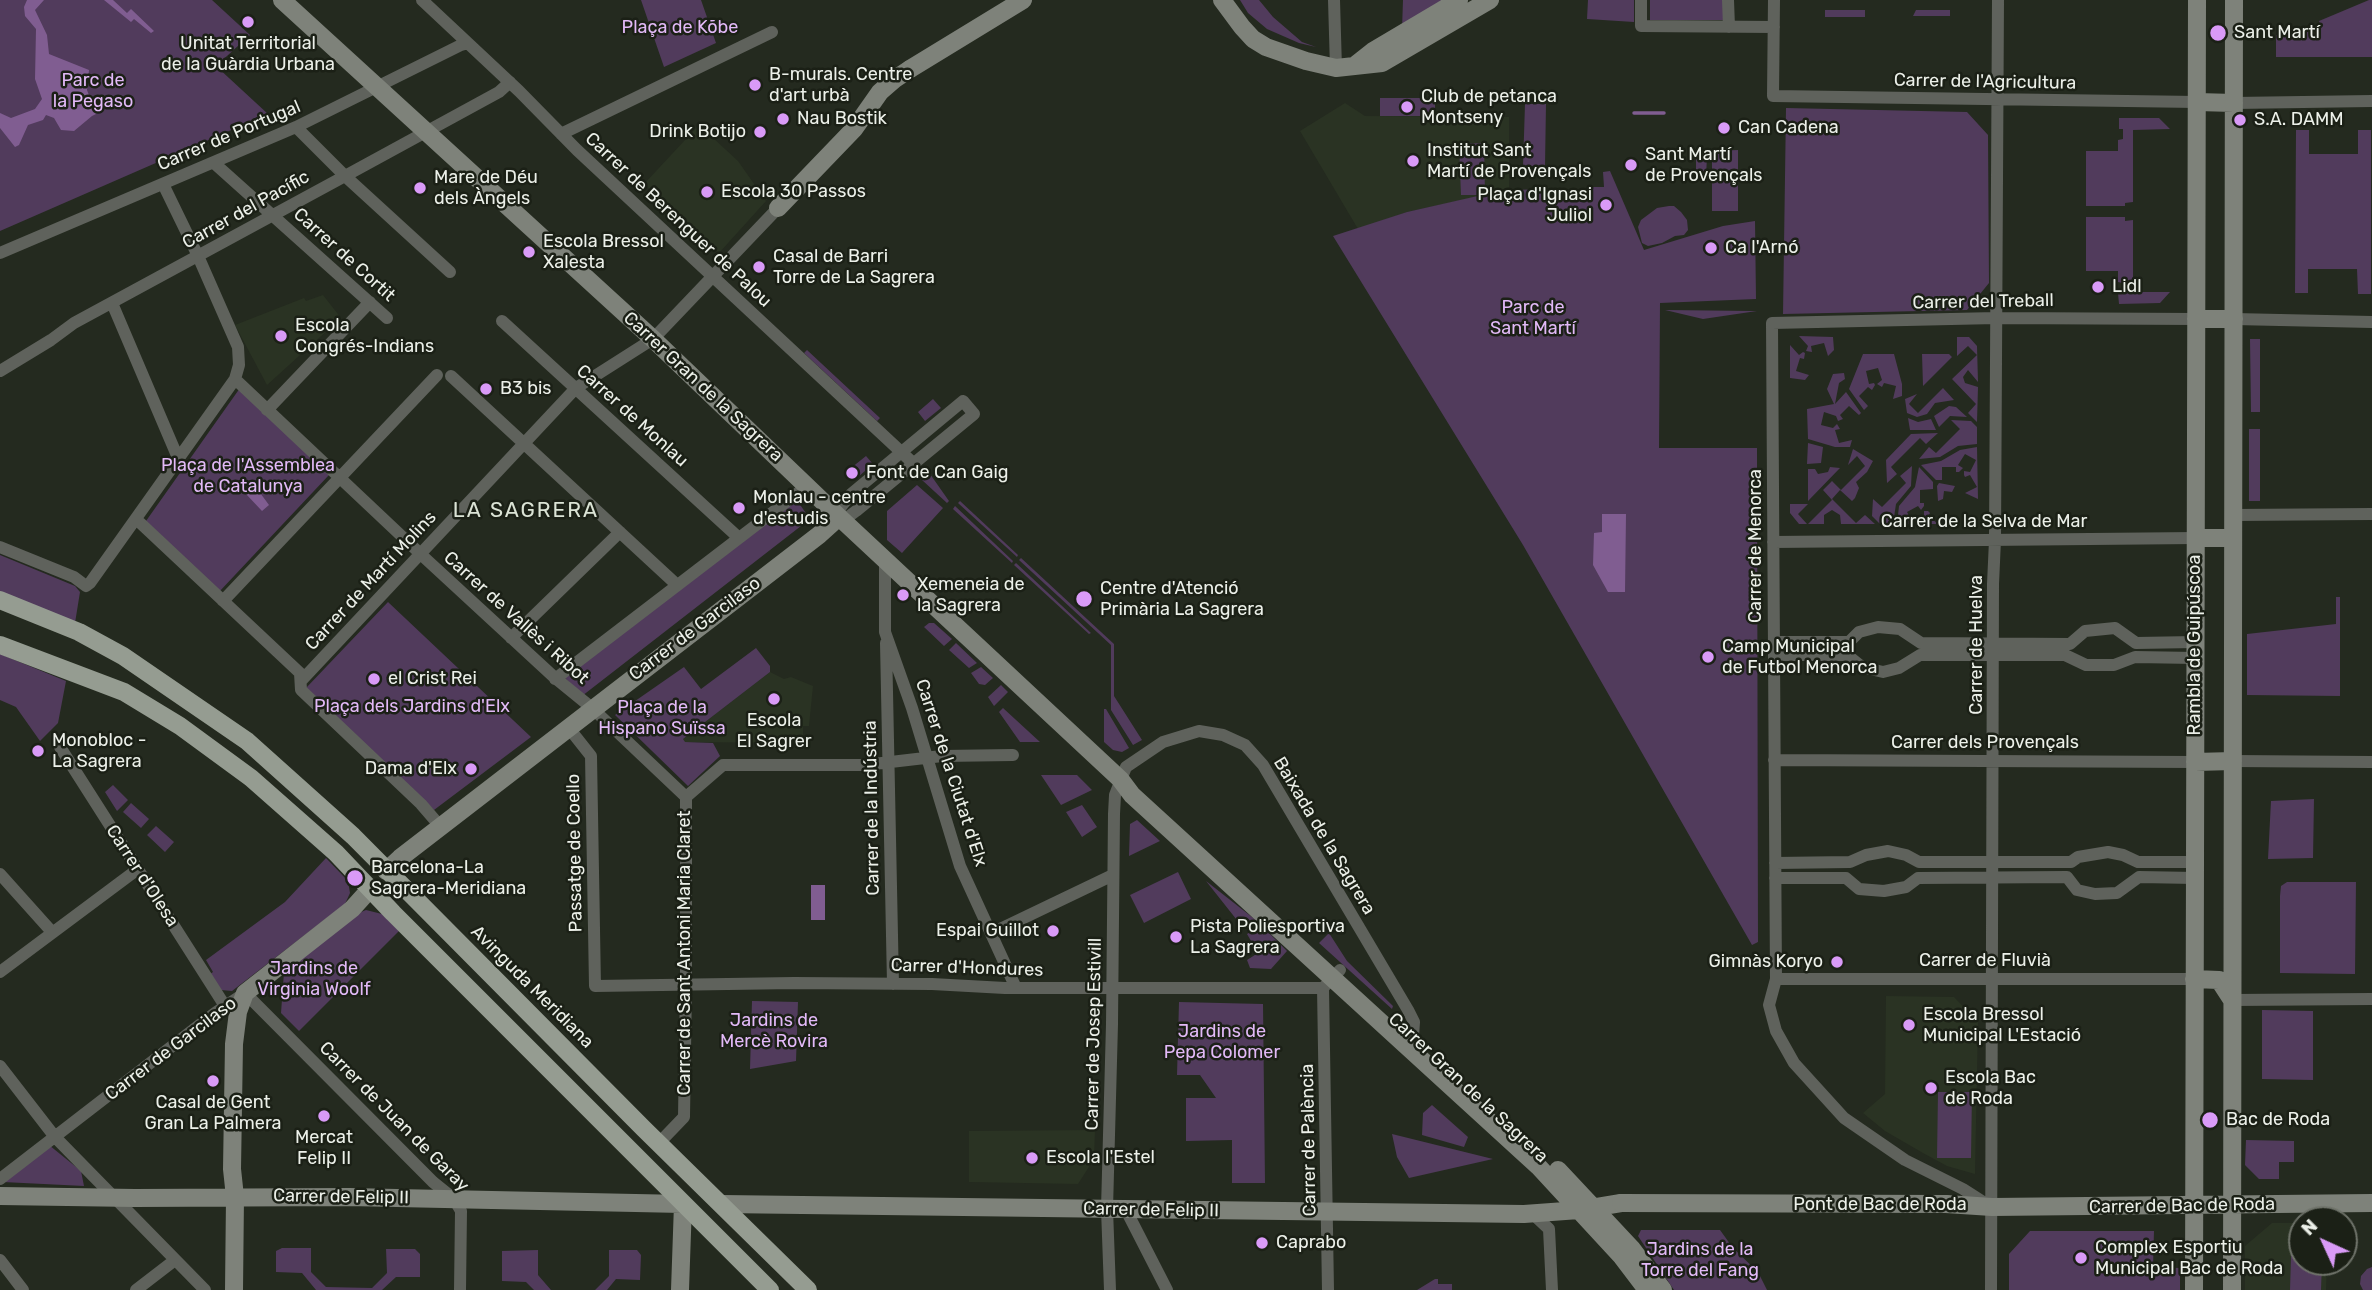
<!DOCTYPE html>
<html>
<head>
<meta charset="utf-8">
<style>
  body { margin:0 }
  #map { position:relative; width:2372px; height:1290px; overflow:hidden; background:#242a1f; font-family:Rubik,sans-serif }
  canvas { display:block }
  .north { position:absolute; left:2288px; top:1206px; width:70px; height:70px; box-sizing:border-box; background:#1b2016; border:2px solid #6f736a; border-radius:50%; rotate:315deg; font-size:19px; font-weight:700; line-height:28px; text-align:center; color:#ecf0e9 }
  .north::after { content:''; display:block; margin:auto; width:24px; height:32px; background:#d99af7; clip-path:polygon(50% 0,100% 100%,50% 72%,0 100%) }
</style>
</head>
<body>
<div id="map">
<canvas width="2372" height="1290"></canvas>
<div class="north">N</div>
</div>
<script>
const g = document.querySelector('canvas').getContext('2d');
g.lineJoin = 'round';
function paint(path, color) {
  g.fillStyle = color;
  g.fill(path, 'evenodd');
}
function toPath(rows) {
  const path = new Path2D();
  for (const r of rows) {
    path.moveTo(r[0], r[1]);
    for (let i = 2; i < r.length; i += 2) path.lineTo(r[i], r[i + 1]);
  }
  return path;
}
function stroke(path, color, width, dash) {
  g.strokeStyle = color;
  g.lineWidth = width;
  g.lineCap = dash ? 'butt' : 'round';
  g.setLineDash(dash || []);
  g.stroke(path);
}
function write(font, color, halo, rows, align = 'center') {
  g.font = font + ' Rubik,sans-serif';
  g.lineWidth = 5;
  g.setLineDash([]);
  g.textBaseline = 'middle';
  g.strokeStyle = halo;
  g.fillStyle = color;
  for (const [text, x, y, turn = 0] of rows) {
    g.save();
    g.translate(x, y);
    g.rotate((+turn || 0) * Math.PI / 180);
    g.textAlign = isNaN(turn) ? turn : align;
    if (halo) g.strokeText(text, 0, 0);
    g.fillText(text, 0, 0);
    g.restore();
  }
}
paint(toPath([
  [1345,103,1365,116,1509,117,1509,190,1407,212,1358,229,1300,131],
  [699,125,738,161,766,201,719,253,644,184],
  [323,295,341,318,267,385,235,325,304,298,306,301],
  [770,672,784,679,791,677,813,686,809,726,803,726,803,743,684,742,683,739],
  [1886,996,1954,997,1978,1022,1975,1174,1947,1166,1923,1153,1885,1131,1863,1113,1885,1094],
  [1095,1130,1094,1159,1078,1184,969,1182,969,1131],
  [2272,1223,2302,1223,2302,1262,2327,1262,2326,1290,2245,1290,2245,1246]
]), '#2a3323');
paint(toPath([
  [0,0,212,0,250,35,216,66,268,114,0,231],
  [641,0,701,0,716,43,664,67],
  [1240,0,1259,0,1273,17,1302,42,1316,47,1299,43,1267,29,1248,13],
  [1403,0,1449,0,1402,29],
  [1588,0,1634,0,1634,22,1587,19],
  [1650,0,1723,0,1723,20,1650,20],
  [2369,0,2372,0,2372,57,2276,57,2276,35,2314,28,2316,30,2321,27,2319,21],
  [1825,10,1865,10,1865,17,1825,17],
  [1916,10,1950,10,1950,16,1913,16],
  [1380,98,1435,98,1435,116,1380,116],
  [1525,104,1546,104,1545,166,1523,166],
  [1786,108,1967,112,1988,135,1989,283,1967,310,1783,314],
  [2119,118,2159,118,2170,129,2133,130,2133,202,2125,203,2125,206,2086,206,2086,151,2118,151,2118,140,2123,139,2123,129,2119,129],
  [2296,130,2309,130,2309,154,2358,154,2358,130,2371,130,2371,294,2358,294,2357,269,2308,269,2308,293,2295,293],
  [1484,143,1485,194,1509,190,1556,189,1556,195,1591,199,1591,187,1604,187,1603,172,1610,171,1644,250,1723,226,1755,221,1756,299,1660,303,1659,448,1757,448,1758,942,1752,945,1523,545,1333,236,1407,212,1482,195,1461,195,1459,144],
  [1738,150,1738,211,1712,211,1712,151],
  [1696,155,1707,155,1706,179,1696,179],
  [1669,206,1674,206,1681,212,1687,220,1688,230,1684,235,1675,236,1662,243,1648,246,1642,243,1638,227,1641,220,1657,208],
  [2086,217,2125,217,2125,221,2133,220,2133,292,2170,292,2160,303,2119,304,2118,293,2123,293,2123,283,2118,282,2118,271,2086,271],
  [1665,310,1752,311,1757,311,1703,319],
  [1799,336,1833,337,1834,350,1828,356,1824,343,1811,346,1812,352,1806,351,1808,346],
  [1957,337,1969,337,1977,346,1978,382,1968,370,1963,377,1965,383,1978,387,1977,422,1968,413,1976,404,1952,379,1977,355,1968,346,1957,356],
  [2250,339,2260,339,2260,412,2251,412],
  [1790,345,1799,355,1803,352,1805,353,1804,359,1800,358,1796,371,1809,375,1805,380,1790,378],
  [807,350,880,418,877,421,804,353],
  [1863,354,1894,354,1902,384,1902,396,1893,399,1896,386,1884,383,1882,387,1877,384,1882,380,1878,368,1866,371,1869,384,1874,383,1875,385,1872,390,1868,387,1859,396,1868,406,1864,410,1849,389],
  [1922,354,1949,354,1952,357,1923,386],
  [1844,373,1845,379,1839,383,1835,404,1846,392,1861,413,1859,415,1849,406,1840,415,1843,419,1838,421,1836,416,1824,412,1821,425,1833,428,1837,424,1840,429,1835,430,1839,443,1852,440,1850,447,1835,447,1808,439,1807,409,1834,404,1827,389,1833,374],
  [240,388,329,475,219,592,146,521],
  [1943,388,1954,400,1935,403,1927,414,1917,417,1907,413,1905,399,1917,394,1909,404,1918,413],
  [933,399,941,408,925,421,918,412],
  [1949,406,1956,407,1967,417,1950,416,1939,427,1934,416],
  [1908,418,1918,422,1931,419,1936,430,1910,430],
  [1951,420,1971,421,1977,427,1977,444,1958,446,1940,457,1919,459,1929,447,1936,453,1960,429],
  [2249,429,2260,429,2260,501,2249,501],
  [1938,433,1926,444,1920,438,1891,467,1897,474,1887,483,1886,460,1911,434],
  [1808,443,1823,447,1821,463,1807,464],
  [1977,447,1978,499,1965,493,1977,487,1970,475,1965,477,1964,475,1964,471,1970,472,1976,460,1965,454,1958,465,1963,468,1959,472,1956,472,1956,467,1942,467,1942,480,1936,480,1921,465,1941,461,1960,450],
  [1853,449,1873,461,1867,472,1856,482,1859,488,1855,498,1852,501,1840,490,1832,499,1856,523,1865,515,1875,524,1841,524,1840,515,1832,510,1824,515,1824,524,1808,524,1832,500,1823,490,1832,481,1841,490,1865,466,1857,456,1848,465],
  [866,456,873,464,858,477,851,468],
  [1912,466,1911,486,1896,504,1893,524,1880,524,1872,516,1873,499,1882,507,1906,483,1900,476],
  [1830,467,1840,468,1808,501,1808,469,1815,469,1818,474,1828,472],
  [1919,467,1933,482,1933,489,1920,490,1920,503,1924,503,1924,506,1921,510,1918,506,1907,512,1913,523,1924,517,1924,511,1928,511,1930,513,1928,517,1939,524,1946,512,1952,524,1897,524,1899,506,1915,487],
  [930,474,949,501,947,503,922,480],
  [1939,483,1955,486,1952,492,1944,491,1943,499,1938,501,1937,486],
  [917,485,943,508,902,553,887,540,887,511],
  [796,499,810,519,582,696,563,676],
  [960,501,1018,555,1017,557,958,503],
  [1790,504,1808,504,1798,514,1807,524,1799,524,1790,513],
  [955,506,1013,561,1012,563,953,509],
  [0,555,75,586,80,592,75,623,0,594],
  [1021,558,1114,644,1114,696,1142,740,1133,745,1111,710,1111,645,1019,560],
  [1016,563,1091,633,1089,634,1014,565],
  [2336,597,2340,597,2340,696,2247,695,2247,634,2336,624],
  [388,602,531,737,434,810,306,688],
  [929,623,934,623,952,639,944,646,924,627],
  [956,643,977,663,969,668,949,650],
  [756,648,770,666,770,672,683,739,685,742,713,743,720,756,688,786,615,715,684,667,701,689],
  [0,654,66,681,58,723,40,741,16,707,0,700],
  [981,667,993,678,985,685,979,684,971,673],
  [1001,685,1008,692,994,706,988,697],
  [1003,708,1040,742,1020,742,999,712],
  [1104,709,1106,709,1129,748,1122,752,1113,750,1104,742],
  [1041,775,1077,775,1092,790,1061,805],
  [113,785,128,800,117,811,105,792],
  [2314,799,2313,858,2268,859,2271,801],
  [131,803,149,819,141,828,123,812],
  [1082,805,1097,827,1082,837,1066,812],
  [1137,820,1160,841,1129,856,1130,824],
  [156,826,174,842,165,852,147,835],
  [326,858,348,881,350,893,345,904,232,991,221,990,210,974,213,972,206,960,285,902],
  [1178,872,1191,899,1144,923,1130,895],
  [1206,881,1257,921,1244,929],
  [2287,882,2356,882,2355,974,2280,973,2280,896,2281,886],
  [366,910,382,914,399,931,299,1031,281,1013,284,972,359,913],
  [1261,925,1287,951,1271,969,1250,968,1247,960,1258,953,1247,934],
  [1329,933,1347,961,1393,1006,1392,1009,1319,943],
  [752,1001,798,1002,796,1061,750,1069],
  [1179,1002,1263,1004,1265,1183,1232,1183,1232,1140,1186,1141,1186,1098,1216,1098,1200,1075,1177,1075],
  [2262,1010,2313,1011,2313,1080,2262,1079],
  [1938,1092,1972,1092,1971,1158,1937,1158],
  [1432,1105,1468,1137,1464,1147,1422,1135,1423,1113],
  [1392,1134,1493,1159,1409,1178,1397,1157],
  [2246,1140,2294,1141,2294,1162,2279,1162,2279,1179,2259,1179,2245,1165],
  [49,1145,81,1171,84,1186,3,1182],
  [2292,1226,2302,1226,2302,1262,2322,1262,2321,1290,2290,1290],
  [1641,1230,1720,1230,1733,1248,1758,1272,1767,1290,1674,1290,1638,1236],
  [2030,1231,2154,1231,2153,1267,2180,1268,2180,1290,2009,1290,2009,1254],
  [282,1248,311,1248,311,1272,326,1287,372,1288,387,1273,386,1249,415,1249,420,1254,420,1277,396,1277,382,1290,316,1290,302,1273,276,1272,276,1251],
  [538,1250,538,1275,551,1290,534,1290,526,1282,502,1281,502,1251],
  [609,1250,637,1250,641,1255,640,1280,616,1279,607,1290,595,1290,609,1276],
  [2372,1267,2372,1290,2363,1290,2360,1284,2361,1276,2367,1269],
  [1435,1279,1438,1279,1438,1284,1452,1284,1452,1290,1417,1290]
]), '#513b5c');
paint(toPath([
  [27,0,44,0,35,10,47,35,49,54,89,70,87,90,90,98,97,105,98,113,92,116,74,131,61,130,54,118,46,115,43,120,28,125,19,145,15,147,0,128,0,113,11,118,35,109,42,99,35,79,36,29,25,16,24,7],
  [104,0,113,0,127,13,131,9,154,31,151,33,134,19,131,22],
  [255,486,269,505,262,511,246,494],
  [1602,514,1626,514,1625,592,1608,592,1593,565,1594,533,1602,532],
  [811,885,825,885,825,920,811,920]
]), '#805d91');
stroke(toPath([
  [1634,113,1664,113]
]), '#805d91', 3.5);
stroke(toPath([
  [422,0,519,91,577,150,913,463],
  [1334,0,1336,68],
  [1641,0,1641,26,1774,27],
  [1728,0,1729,27],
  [1774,0,1773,96,2197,102],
  [2234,103,2372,101],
  [296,127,345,176,450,272],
  [561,134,772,32],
  [214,163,387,318],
  [0,253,296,127,461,45,468,43],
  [112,303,178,458],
  [2234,319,2372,322],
  [502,321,739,538],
  [0,371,51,340,74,323,345,176,499,92,510,82],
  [451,376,677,585],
  [235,379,427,560,554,677,592,708,686,797,686,985,684,1117,659,1143],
  [963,401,974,414,856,511,848,517,839,517,840,508,851,494,963,401],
  [267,410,370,302],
  [2233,515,2372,514],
  [136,519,300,673,301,690,421,804,440,826],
  [1773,542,2196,538],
  [0,547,74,577,86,586,90,583,235,379,239,365,238,347,198,256,163,184],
  [885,560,885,632,912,708,960,866,1016,988],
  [223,601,437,375],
  [511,638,620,532],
  [1774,642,1849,642,1859,632,1878,627,1900,629,1921,643,2070,644,2085,631,2115,628,2136,643,2195,642],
  [886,643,893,984],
  [1774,655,1847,655,1862,667,1883,672,1899,668,1920,655,2065,655,2086,665,2114,665,2135,657,2195,658],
  [555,679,807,486],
  [301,681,576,388,653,339,778,208],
  [568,727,591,756,595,986,794,983,932,984,1005,988,1323,988,1340,970],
  [60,747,225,1006],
  [1774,760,2195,762],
  [2233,761,2372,762],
  [686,797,723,765,865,765,942,756,1013,755],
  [1775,863,1850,862,1866,855,1888,851,1906,855,1919,862,2071,862,2078,857,2108,852,2123,855,2138,862,2195,862],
  [0,874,52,932],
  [1775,878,1846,878,1859,889,1884,891,1906,887,1918,878,2067,877,2077,890,2095,894,2117,893,2139,877,2195,878],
  [992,933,1113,875],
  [0,972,138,869],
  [1776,979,2194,979],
  [1323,988,1328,1290],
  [2232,1000,2372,999],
  [0,1066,55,1137,205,1290],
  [0,1179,215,1013,245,993,433,1182,454,1199,461,1211,460,1290],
  [1988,1205,1963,1189,1905,1160,1844,1118,1794,1063,1776,1031,1769,1005,1776,979,1772,323,1996,318,2196,319],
  [1126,1210,1167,1290],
  [1533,1214,1549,1229,1552,1290],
  [0,1260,23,1290],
  [136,1290,175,1260],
  [1110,1290,1107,1209,1112,1024,1114,814,1115,795,1126,767,1163,742,1199,731,1223,735,1245,745,1263,765,1408,1010,1414,1022,1413,1036],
  [1991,1290,1993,584,1995,540,1998,0]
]), '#5f625c', 12);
stroke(toPath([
  [282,0,653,339,839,517,1120,779,1132,795,1538,1166,1622,1257,1647,1290],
  [1222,0,1242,27,1253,39,1266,47,1306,61,1336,68,1382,63,1490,0],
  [1354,66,1373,51,1459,0],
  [2197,102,2234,103],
  [778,208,854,129,880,92,895,79,910,69],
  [2196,319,2234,319],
  [2196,538,2233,538],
  [2195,762,2233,761],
  [386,871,400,858,819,535,839,517],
  [2194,979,2219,980,2232,1000],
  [1558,1170,1632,1249,1663,1290],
  [0,1196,135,1198,349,1197,683,1204,680,1290],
  [722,1204,1524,1214,1579,1210,1621,1203],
  [1946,1204,1992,1207,2372,1203],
  [234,1290,235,1197,232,1169,234,1044,238,1012,245,993,352,909,371,888],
  [2194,1290,2197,0],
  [2232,1290,2234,0]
]), '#7e827a', 18);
stroke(toPath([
  [0,600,79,632,123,656,247,741,353,836,644,1129,808,1290],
  [0,645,124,692,180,726,251,778,336,853,393,913,770,1290]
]), '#959c91', 18);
stroke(toPath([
  [910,69,1023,0],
  [1621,1203,1946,1204]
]), '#7e827a', 18);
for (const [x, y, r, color] of [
  [248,22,7,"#d99af7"],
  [2218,33,9,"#d99af7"],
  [755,85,7,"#d99af7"],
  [1407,107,7,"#d99af7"],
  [783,119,7,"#d99af7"],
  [2240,120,7,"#d99af7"],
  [1724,128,7,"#d99af7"],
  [760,132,7,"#d99af7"],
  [1413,161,7,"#d99af7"],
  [1631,165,7,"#d99af7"],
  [420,188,7,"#d99af7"],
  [707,192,7,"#d99af7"],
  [1606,205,7,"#d99af7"],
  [1711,248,7,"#d99af7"],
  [529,252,7,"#d99af7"],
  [759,267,7,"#d99af7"],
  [2098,287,7,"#d99af7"],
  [281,336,7,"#d99af7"],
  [486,389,7,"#d99af7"],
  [852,473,7,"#d99af7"],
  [739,508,7,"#d99af7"],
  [903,595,7,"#d99af7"],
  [1084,599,9,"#d99af7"],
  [1708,657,7,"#d99af7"],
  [374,679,7,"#d99af7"],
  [774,699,7,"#d99af7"],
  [38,751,7,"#d99af7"],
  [471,769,7,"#d99af7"],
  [355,878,9,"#d99af7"],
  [1053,931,7,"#d99af7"],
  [1176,937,7,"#d99af7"],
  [1837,962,7,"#d99af7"],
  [1909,1025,7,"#d99af7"],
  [213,1081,7,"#d99af7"],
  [1931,1088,7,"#d99af7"],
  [324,1116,7,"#d99af7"],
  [2210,1120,9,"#d99af7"],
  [1032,1158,7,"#d99af7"],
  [1262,1243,7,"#d99af7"],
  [2081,1258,7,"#d99af7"]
]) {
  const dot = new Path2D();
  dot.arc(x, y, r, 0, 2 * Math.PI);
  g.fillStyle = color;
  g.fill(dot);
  stroke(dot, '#1b2016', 2.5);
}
write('18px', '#e2b9f7', '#1b2016', [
  ["Plaça de Kõbe",680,28],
  ["Parc de",93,81],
  ["la Pegaso",93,102],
  ["Parc de",1533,308],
  ["Sant Martí",1533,329],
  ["Plaça de l'Assemblea",248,466],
  ["de Catalunya",248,487],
  ["Plaça dels Jardins d'Elx",412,707],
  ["Plaça de la",662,708],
  ["Hispano Suïssa",662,729],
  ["Jardins de",314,969],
  ["Virginia Woolf",314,990],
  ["Jardins de",774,1021],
  ["Mercè Rovira",774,1042],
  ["Jardins de",1222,1032],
  ["Pepa Colomer",1222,1053],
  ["Jardins de la",1700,1250],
  ["Torre del Fang",1700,1271]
]);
write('18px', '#ecf0e9', '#1b2016', [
  ["Sant Martí",2234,33],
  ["Unitat Territorial",248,44,"center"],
  ["de la Guàrdia Urbana",248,65,"center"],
  ["B-murals. Centre",769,75],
  ["d'art urbà",769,96],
  ["Club de petanca",1421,97],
  ["Montseny",1421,118],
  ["Nau Bostik",797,119],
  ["S.A. DAMM",2254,120],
  ["Can Cadena",1738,128],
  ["Drink Botijo",746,132,"right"],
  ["Institut Sant",1427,151],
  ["Martí de Provençals",1427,172],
  ["Sant Martí",1645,155],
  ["de Provençals",1645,176],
  ["Mare de Déu",434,178],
  ["dels Àngels",434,199],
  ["Escola 30 Passos",721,192],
  ["Plaça d'Ignasi",1592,195,"right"],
  ["Juliol",1592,216,"right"],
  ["Escola Bressol",543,242],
  ["Xalesta",543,263],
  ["Ca l'Arnó",1725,248],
  ["Casal de Barri",773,257],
  ["Torre de La Sagrera",773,278],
  ["Lidl",2112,287],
  ["Escola",295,326],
  ["Congrés-Indians",295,347],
  ["B3 bis",500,389],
  ["Font de Can Gaig",866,473],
  ["Monlau - centre",753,498],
  ["d'estudis",753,519],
  ["Xemeneia de",917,585],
  ["la Sagrera",917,606],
  ["Centre d'Atenció",1100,589],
  ["Primària La Sagrera",1100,610],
  ["Camp Municipal",1722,647],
  ["de Futbol Menorca",1722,668],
  ["el Crist Rei",388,679],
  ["Escola",774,721,"center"],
  ["El Sagrer",774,742,"center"],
  ["Monobloc -",52,741],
  ["La Sagrera",52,762],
  ["Dama d'Elx",457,769,"right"],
  ["Barcelona-La",371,868],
  ["Sagrera-Meridiana",371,889],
  ["Pista Poliesportiva",1190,927],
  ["La Sagrera",1190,948],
  ["Espai Guillot",1039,931,"right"],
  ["Gimnàs Koryo",1823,962,"right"],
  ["Escola Bressol",1923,1015],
  ["Municipal L'Estació",1923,1036],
  ["Escola Bac",1945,1078],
  ["de Roda",1945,1099],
  ["Casal de Gent",213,1103,"center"],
  ["Gran La Palmera",213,1124,"center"],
  ["Bac de Roda",2226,1120],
  ["Mercat",324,1138,"center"],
  ["Felip II",324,1159,"center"],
  ["Escola l'Estel",1046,1158],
  ["Caprabo",1276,1243],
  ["Complex Esportiu",2095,1248],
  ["Municipal Bac de Roda",2095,1269]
], 'left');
write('18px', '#ecf0e9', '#1b2016', [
  ["Carrer de l'Agricultura",1985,82,1],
  ["Carrer de Portugal",229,136,-23],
  ["Carrer del Pacífic",246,210,-29],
  ["Carrer de Berenguer de Palou",678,220,43],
  ["Carrer de Cortit",344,255,42],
  ["Carrer del Treball",1983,302,-1],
  ["Carrer Gran de la Sagrera",703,387,43],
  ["Carrer de Monlau",632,416,42],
  ["Carrer de la Selva de Mar",1984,522],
  ["Carrer de Menorca",1756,546,-90],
  ["Carrer de Martí Molins",371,581,-47],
  ["Carrer de Vallès i Ribot",516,618,42],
  ["Carrer de Garcilaso",695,629,-37],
  ["Carrer de Huelva",1977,645,-90],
  ["Rambla de Guipúscoa",2195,645,-90],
  ["Carrer dels Provençals",1985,743],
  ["Carrer de la Ciutat d'Elx",951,773,72],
  ["Carrer de la Indústria",872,808,-91],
  ["Baixada de la Sagrera",1324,836,59],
  ["Passatge de Coello",575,853,-91],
  ["Carrer d'Olesa",142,876,57],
  ["Carrer de Sant Antoni Maria Claret",685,953,-90],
  ["Carrer de Fluvià",1985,961],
  ["Carrer d'Hondures",967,968,2],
  ["Avinguda Meridiana",532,987,45],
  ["Carrer de Josep Estivill",1094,1034,-89],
  ["Carrer de Garcilaso",171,1049,-37],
  ["Carrer Gran de la Sagrera",1468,1088,43],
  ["Carrer de Juan de Garay",394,1117,45],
  ["Carrer de Palència",1309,1140,-91],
  ["Carrer de Felip II",341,1197,1],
  ["Pont de Bac de Roda",1880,1205],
  ["Carrer de Bac de Roda",2182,1206,-1],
  ["Carrer de Felip II",1151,1210,1]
]);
g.letterSpacing = '2px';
write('21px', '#dbe3d5', '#1b2016', [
  ["LA SAGRERA",526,511]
]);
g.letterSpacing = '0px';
</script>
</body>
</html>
